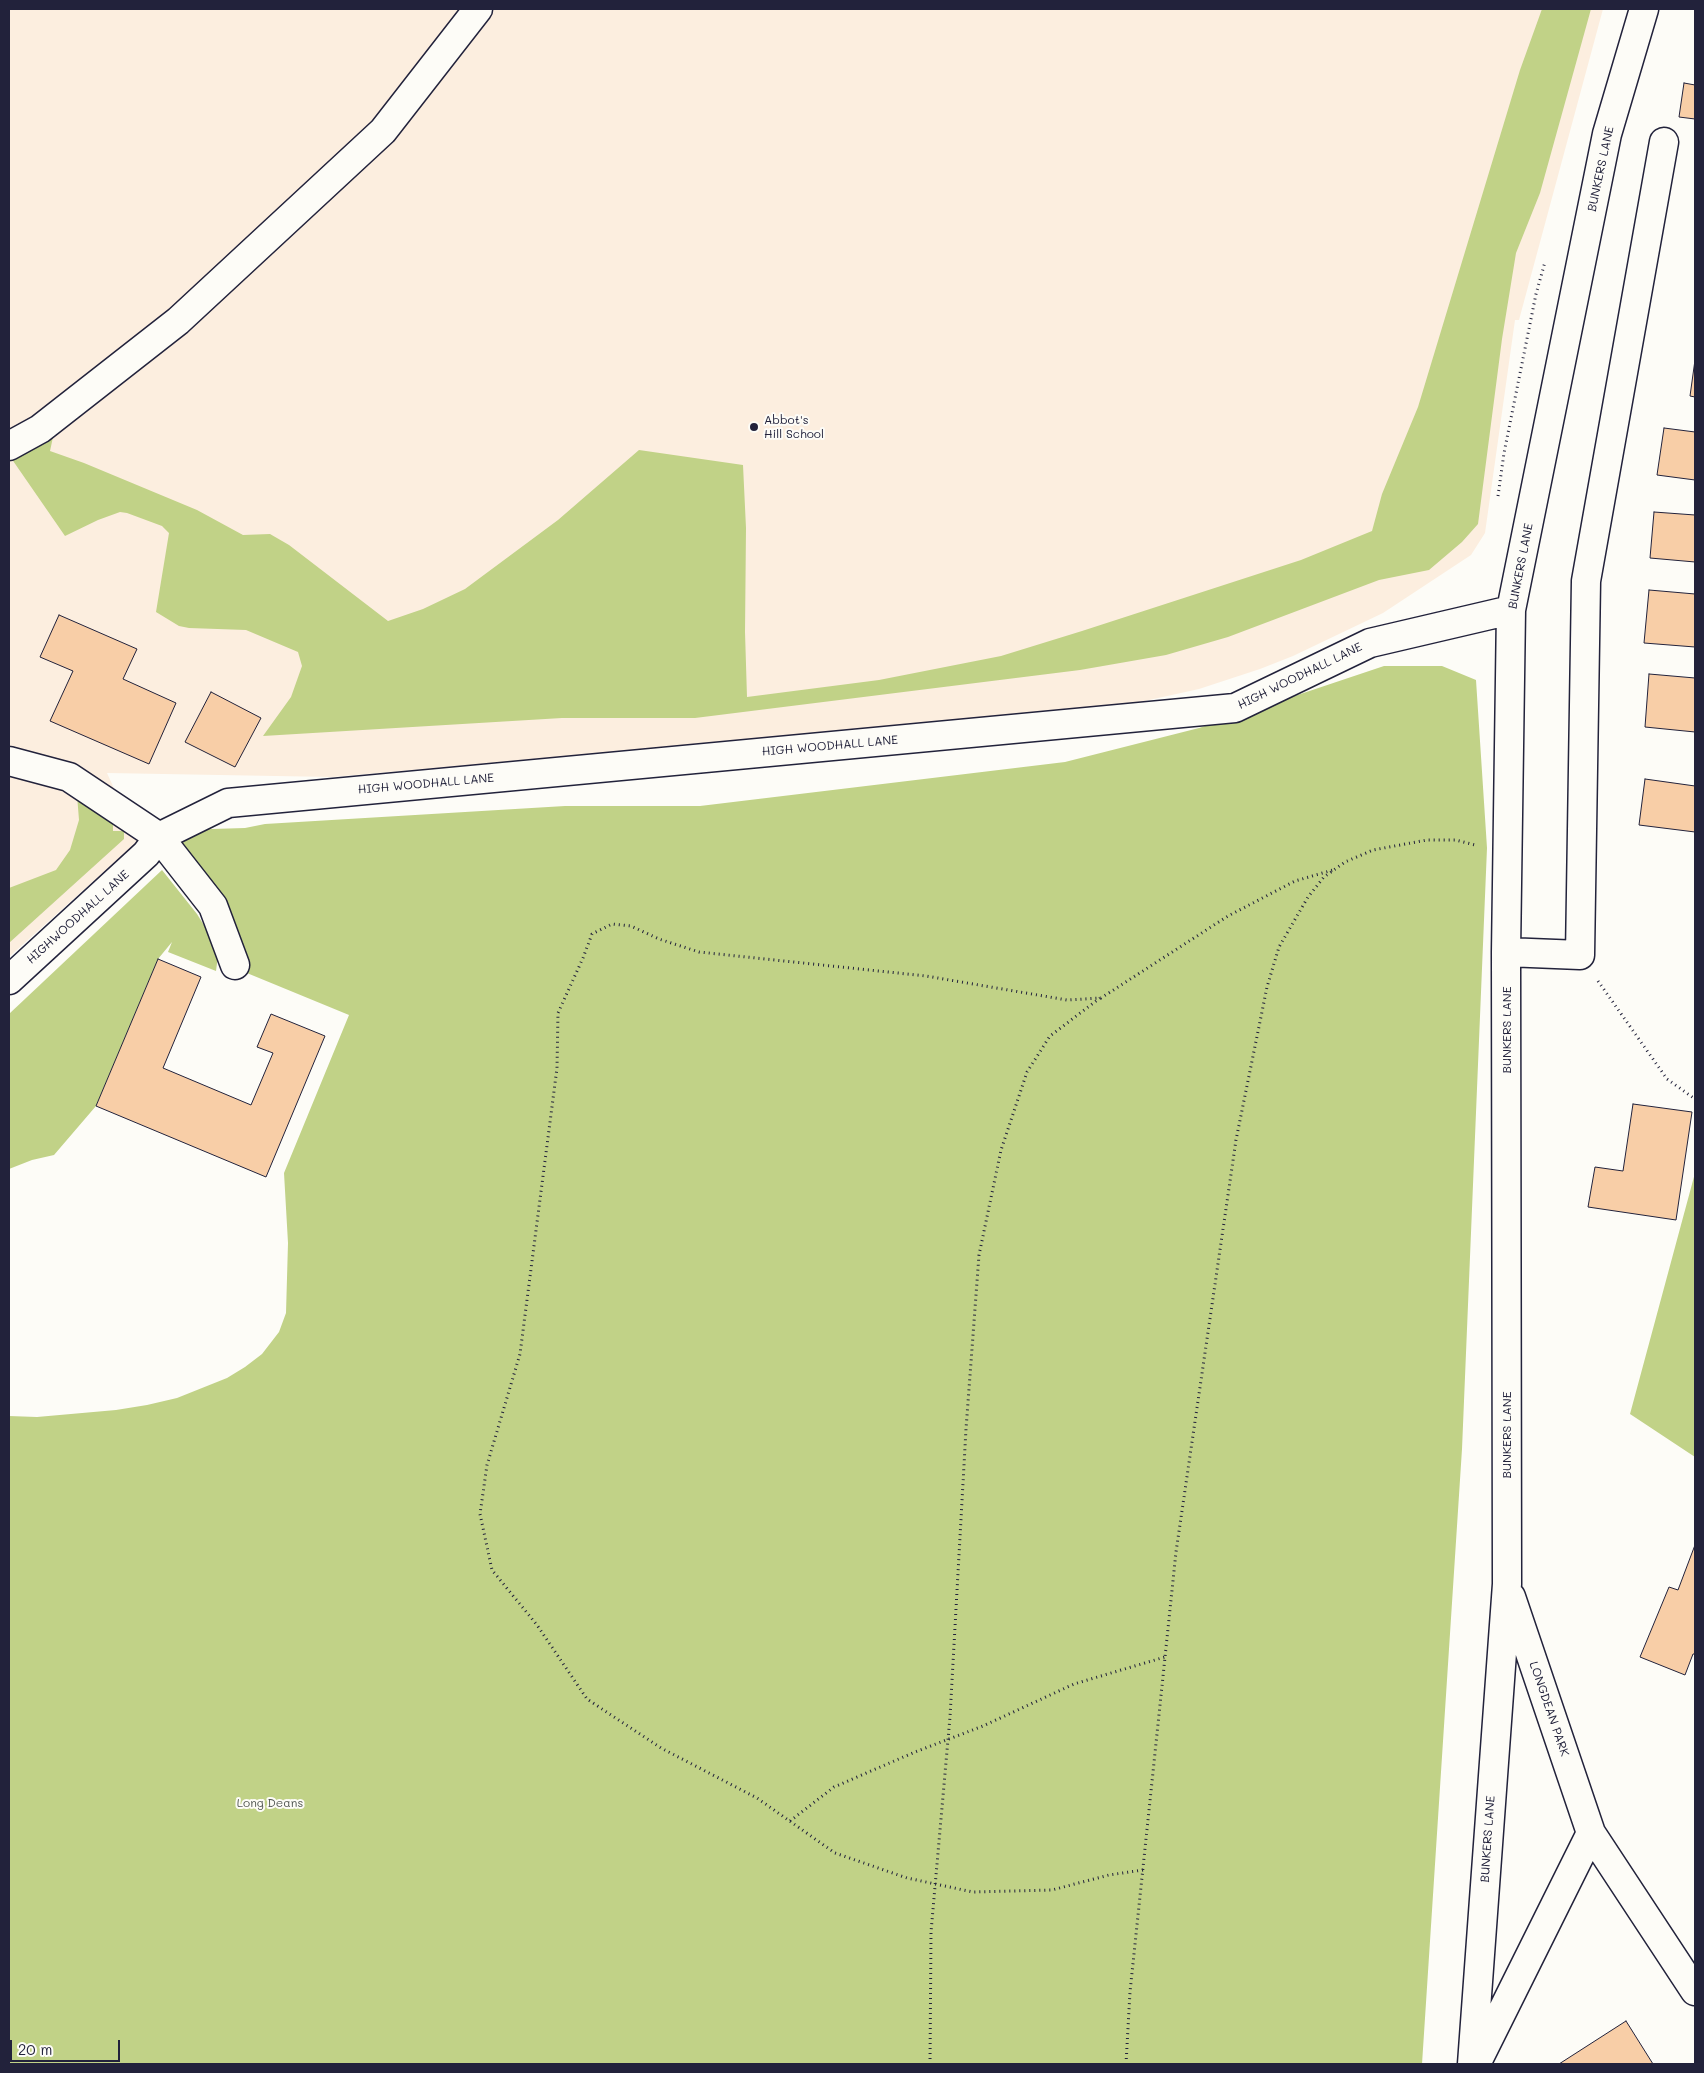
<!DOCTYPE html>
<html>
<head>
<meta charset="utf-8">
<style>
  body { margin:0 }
  #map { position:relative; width:1704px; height:2073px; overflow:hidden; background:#fdfcf7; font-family:Mali,sans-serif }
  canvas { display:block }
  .frame { position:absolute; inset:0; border:10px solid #22223b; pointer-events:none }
  .scale { position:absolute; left:10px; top:2040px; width:110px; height:22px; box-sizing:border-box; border:2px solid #22223b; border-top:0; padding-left:6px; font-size:15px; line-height:18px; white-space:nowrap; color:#22223b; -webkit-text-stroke:4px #fdfcf7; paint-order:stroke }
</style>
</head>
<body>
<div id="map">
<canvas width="1704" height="2073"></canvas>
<div class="frame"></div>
<div class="scale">20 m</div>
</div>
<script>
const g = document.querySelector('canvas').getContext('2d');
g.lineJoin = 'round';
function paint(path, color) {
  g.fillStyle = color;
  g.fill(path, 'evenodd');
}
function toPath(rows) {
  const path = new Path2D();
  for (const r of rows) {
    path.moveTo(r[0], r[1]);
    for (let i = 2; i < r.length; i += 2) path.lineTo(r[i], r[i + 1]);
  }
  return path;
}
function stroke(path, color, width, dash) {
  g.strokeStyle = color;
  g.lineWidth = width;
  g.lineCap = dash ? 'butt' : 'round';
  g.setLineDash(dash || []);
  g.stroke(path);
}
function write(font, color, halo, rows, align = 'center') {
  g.font = font + ' Mali,sans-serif';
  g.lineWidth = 4;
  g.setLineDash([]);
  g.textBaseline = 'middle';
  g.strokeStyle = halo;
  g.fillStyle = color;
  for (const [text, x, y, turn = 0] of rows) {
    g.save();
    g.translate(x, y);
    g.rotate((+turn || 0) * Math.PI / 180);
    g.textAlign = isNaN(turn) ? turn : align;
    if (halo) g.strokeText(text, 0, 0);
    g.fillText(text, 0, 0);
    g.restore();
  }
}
paint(toPath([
  [9,9,1603,9,1519,320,1515,320,1485,533,1471,555,1383,613,1293,656,1260,669,1199,689,1131,704,748,752,650,757,575,756,332,777,107,773,138,841,9,957]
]), '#fceedf');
paint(toPath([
  [1542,9,1591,9,1540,193,1516,253,1502,339,1478,524,1462,542,1429,570,1379,580,1228,637,1166,655,1080,670,695,718,562,718,263,736,291,697,302,666,298,652,246,630,189,628,179,626,156,612,169,533,162,526,127,513,120,512,98,520,65,536,9,455,32,439,53,437,50,451,84,463,197,510,243,535,270,534,289,545,388,621,423,609,465,589,558,520,639,450,743,465,746,528,745,632,747,697,879,680,1001,656,1082,631,1301,560,1372,531,1382,494,1418,407,1520,70],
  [1384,666,1442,666,1476,680,1487,848,1462,1449,1422,2064,9,2064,9,1416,37,1417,116,1410,147,1405,177,1398,227,1378,245,1367,262,1354,279,1332,286,1313,288,1243,284,1173,349,1015,242,971,209,880,180,841,178,830,245,828,265,824,565,806,700,806,1065,762,1199,728],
  [77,795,113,818,113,831,124,831,124,839,9,943,9,888,56,870,70,850,79,820],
  [162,870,197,914,212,938,218,956,216,971,168,952,172,942,158,959,96,1106,54,1155,32,1160,9,1169,9,1014],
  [1695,1173,1695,1457,1630,1414]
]), '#c1d287');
const building = toPath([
  [1684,83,1695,85,1695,119,1679,117,1684,83],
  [1695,360,1695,397,1690,396,1695,360],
  [1664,428,1695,432,1695,480,1657,475,1664,428],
  [1654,512,1695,515,1695,562,1650,558,1654,512],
  [1649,590,1695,594,1695,647,1644,643,1649,590],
  [59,615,137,649,123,679,176,703,149,764,50,721,73,671,40,657,59,615],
  [1649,674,1695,678,1695,732,1645,727,1649,674],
  [211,692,261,718,235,767,185,742,211,692],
  [1645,779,1695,786,1695,832,1639,825,1645,779],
  [158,959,201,977,163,1068,251,1105,273,1053,257,1047,271,1014,325,1036,266,1177,96,1106,158,959],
  [1633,1104,1692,1112,1676,1220,1588,1207,1595,1167,1623,1171,1633,1104],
  [1695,1545,1695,1654,1693,1654,1685,1675,1640,1657,1669,1587,1678,1590,1695,1545],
  [1626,2021,1653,2064,1559,2064,1626,2021]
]);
paint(building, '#f8cea7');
stroke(building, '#22223b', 1);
const minor = toPath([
  [9,446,40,429,178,321,383,131,478,9],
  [9,761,69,777,159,837,213,906,235,965],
  [1506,952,1580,955,1586,581,1664,142],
  [9,980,146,854,159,837,228,803,1235,708,1370,643,1511,610],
  [1511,1597,1591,1833,1695,1991],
  [1477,2062,1591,1833],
  [1472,2064,1507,1584,1506,952,1511,610,1607,134,1644,9]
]);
stroke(minor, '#22223b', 31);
stroke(toPath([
  [1498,496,1504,453,1536,294,1545,262],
  [1598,981,1667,1079,1695,1099],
  [790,1821,834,1787,915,1752,983,1726,1074,1684,1165,1657],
  [1143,1870,1109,1875,1052,1890,973,1892,907,1878,835,1853,757,1798,661,1748,587,1699,537,1625,492,1570,480,1514,487,1465,520,1354,557,1068,558,1013,583,958,592,934,612,924,631,926,659,939,699,952,926,976,1067,1000,1101,998,1228,916,1295,881,1333,870],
  [930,2064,931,1932,950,1717,966,1429,979,1255,1001,1150,1027,1072,1050,1036,1100,998],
  [1126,2064,1130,1992,1176,1552,1236,1140,1267,987,1279,947,1308,897,1324,877,1345,862,1373,850,1427,840,1456,840,1475,845]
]), '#22223b', 3, [1, 4]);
stroke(minor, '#fdfcf7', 28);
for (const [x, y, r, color] of [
  [754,427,5,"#22223b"]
]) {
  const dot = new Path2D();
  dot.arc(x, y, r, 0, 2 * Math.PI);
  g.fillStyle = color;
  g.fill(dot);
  stroke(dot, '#fdfcf7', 2);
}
write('12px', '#22223b', '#fdfcf7', [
  ["BUNKERS LANE",1601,169,-78],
  ["BUNKERS LANE",1521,566,-79],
  ["HIGH WOODHALL LANE",1300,676,-26],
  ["HIGH WOODHALL LANE",830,746,-5],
  ["HIGH WOODHALL LANE",426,784,-5],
  ["HIGHWOODHALL LANE",78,917,-42],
  ["BUNKERS LANE",1507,1030,-90],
  ["BUNKERS LANE",1507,1435,-90],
  ["LONGDEAN PARK",1549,1709,71],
  ["BUNKERS LANE",1488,1839,-86]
]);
write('12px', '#22223b', '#fdfcf7', [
  ["Abbot's",764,420],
  ["Hill School",764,434]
], 'left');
write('12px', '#525752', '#fdfcf7', [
  ["Long Deans",270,1803]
]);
</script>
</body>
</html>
